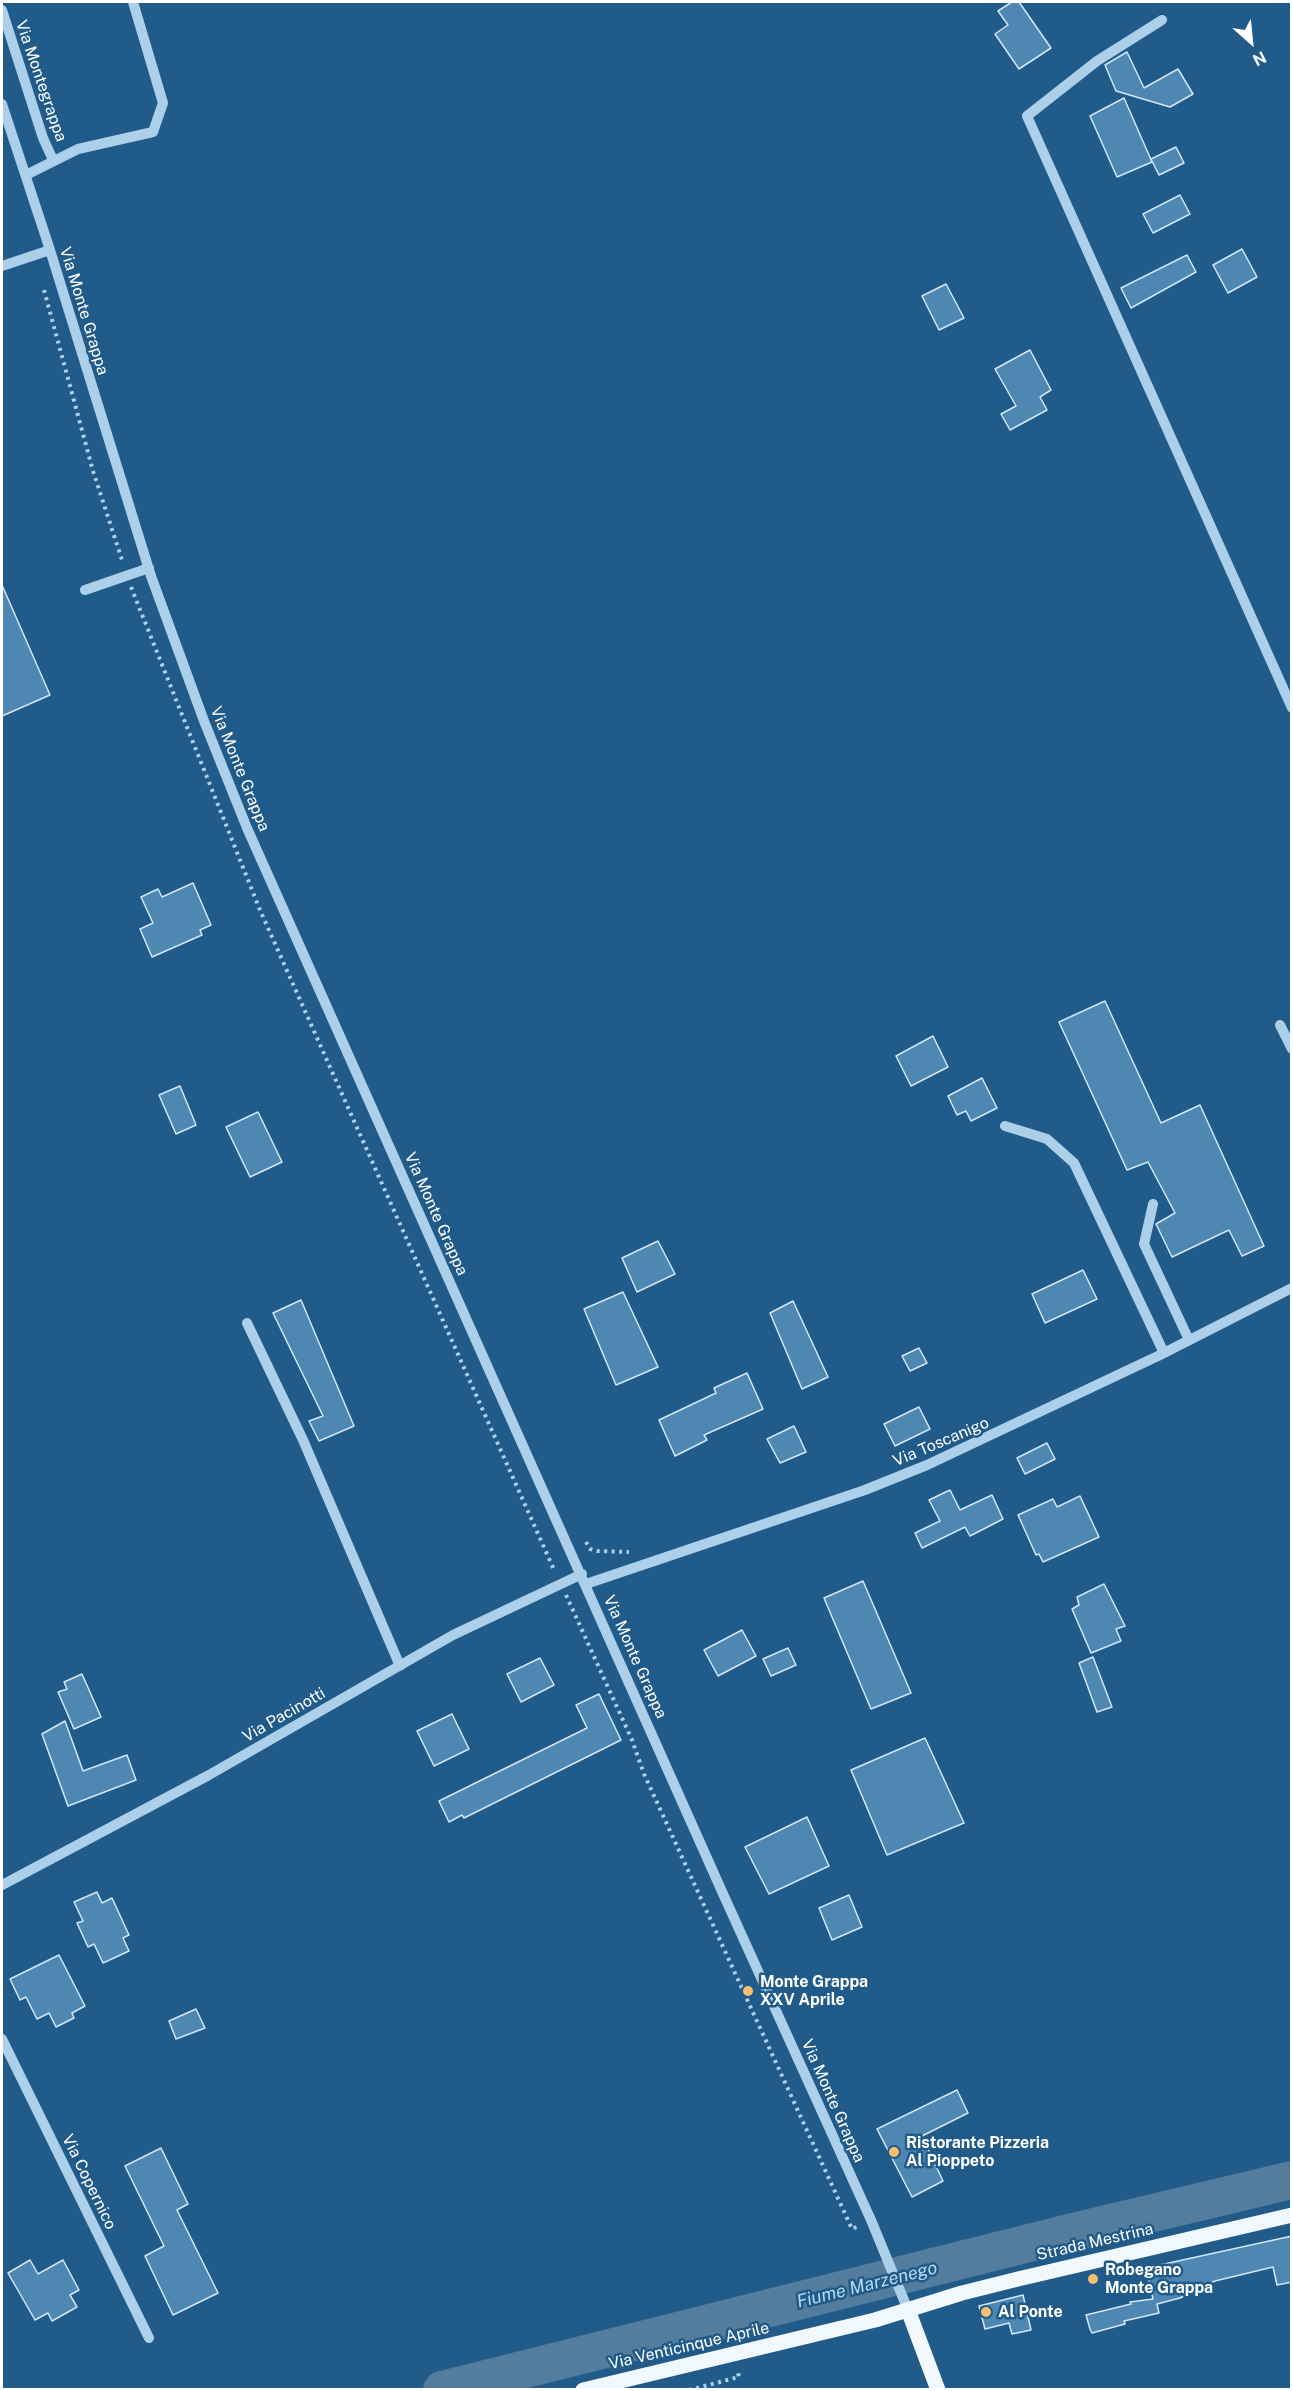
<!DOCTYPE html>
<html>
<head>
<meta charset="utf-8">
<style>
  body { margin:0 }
  #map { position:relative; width:1293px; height:2391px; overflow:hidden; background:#215b89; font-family:"Public Sans",sans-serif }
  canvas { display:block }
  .frame { position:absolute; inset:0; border:3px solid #fff; pointer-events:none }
  .north { position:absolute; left:1221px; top:12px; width:60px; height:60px; -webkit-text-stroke:4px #215b89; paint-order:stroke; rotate:153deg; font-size:16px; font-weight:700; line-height:24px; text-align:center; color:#fff }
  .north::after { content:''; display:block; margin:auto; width:21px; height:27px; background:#fff; clip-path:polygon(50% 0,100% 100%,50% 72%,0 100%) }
</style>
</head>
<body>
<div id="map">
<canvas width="1293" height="2391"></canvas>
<div class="frame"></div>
<div class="north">N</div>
</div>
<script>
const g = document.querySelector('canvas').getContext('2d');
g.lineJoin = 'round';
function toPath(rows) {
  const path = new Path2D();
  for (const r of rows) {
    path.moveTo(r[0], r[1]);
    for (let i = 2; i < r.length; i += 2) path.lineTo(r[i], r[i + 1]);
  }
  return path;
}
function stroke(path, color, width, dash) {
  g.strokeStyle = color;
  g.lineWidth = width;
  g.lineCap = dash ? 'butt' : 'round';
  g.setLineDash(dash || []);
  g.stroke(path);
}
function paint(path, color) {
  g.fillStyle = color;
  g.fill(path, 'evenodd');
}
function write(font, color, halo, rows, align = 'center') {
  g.font = font + ' "Public Sans",sans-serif';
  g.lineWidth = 5;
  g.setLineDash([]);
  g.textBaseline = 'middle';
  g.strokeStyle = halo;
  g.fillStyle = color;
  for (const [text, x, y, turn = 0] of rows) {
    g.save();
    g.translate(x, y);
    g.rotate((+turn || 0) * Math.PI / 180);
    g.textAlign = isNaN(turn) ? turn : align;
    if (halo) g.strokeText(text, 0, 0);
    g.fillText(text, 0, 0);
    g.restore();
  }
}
stroke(toPath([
  [442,2390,1073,2232,1292,2180]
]), '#547c9c', 38);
const building = toPath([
  [1012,2,1019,2,1051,48,1019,69,995,34,1008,25,998,11,1012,2],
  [1127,52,1144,88,1178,69,1193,94,1170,107,1116,91,1105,65,1127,52],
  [1124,98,1152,162,1117,177,1090,116,1124,98],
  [1176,147,1184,163,1159,175,1151,159,1176,147],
  [1180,195,1190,214,1153,233,1143,214,1180,195],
  [1242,249,1257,277,1228,293,1213,265,1242,249],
  [1187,255,1196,272,1131,308,1121,288,1187,255],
  [946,284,964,318,939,330,922,296,946,284],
  [1030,350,1051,390,1040,397,1047,410,1010,430,1001,414,1016,406,995,369,1030,350],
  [2,585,50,695,2,716,2,585],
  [193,883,211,925,200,930,202,935,152,957,140,929,153,923,141,897,158,889,162,897,193,883],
  [1105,1001,1161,1123,1200,1105,1264,1246,1242,1256,1229,1230,1172,1257,1156,1224,1175,1213,1148,1162,1127,1170,1059,1022,1105,1001],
  [933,1036,948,1067,911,1086,896,1056,933,1036],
  [982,1078,997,1108,971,1121,966,1111,957,1115,948,1096,982,1078],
  [180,1086,196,1125,176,1134,159,1095,180,1086],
  [258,1112,282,1162,250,1177,226,1127,258,1112],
  [658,1241,675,1274,637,1292,622,1258,658,1241],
  [1083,1270,1097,1299,1045,1323,1032,1294,1083,1270],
  [623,1292,658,1367,616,1385,584,1309,623,1292],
  [301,1300,354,1426,319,1441,309,1421,323,1416,273,1313,301,1300],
  [793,1301,828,1377,802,1389,770,1313,793,1301],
  [919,1348,927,1363,910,1371,902,1356,919,1348],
  [747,1373,763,1409,704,1435,707,1440,675,1456,659,1420,716,1393,714,1388,747,1373],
  [919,1407,930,1429,895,1446,884,1424,919,1407],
  [794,1426,806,1452,780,1463,767,1439,794,1426],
  [1047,1443,1055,1459,1025,1474,1017,1458,1047,1443],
  [950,1490,960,1510,992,1495,1003,1519,970,1536,965,1527,922,1548,915,1533,940,1521,929,1500,950,1490],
  [1080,1496,1099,1537,1043,1562,1039,1554,1036,1555,1018,1515,1053,1499,1057,1507,1080,1496],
  [863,1581,911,1693,871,1709,824,1598,863,1581],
  [1104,1584,1125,1626,1116,1629,1121,1641,1091,1653,1072,1609,1079,1605,1077,1597,1104,1584],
  [742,1630,756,1656,718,1676,704,1650,742,1630],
  [788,1648,796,1665,771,1676,763,1659,788,1648],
  [1093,1657,1112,1707,1097,1712,1079,1663,1093,1657],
  [540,1658,554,1685,521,1702,507,1674,540,1658],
  [82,1674,101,1717,74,1729,58,1692,67,1689,64,1682,82,1674],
  [599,1694,621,1740,464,1818,462,1815,449,1822,439,1801,587,1728,576,1705,599,1694],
  [452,1714,469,1749,434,1766,417,1731,452,1714],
  [65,1721,83,1771,127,1755,136,1780,68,1806,42,1734,65,1721],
  [925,1738,964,1823,887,1855,851,1770,925,1738],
  [807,1817,829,1866,769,1894,745,1847,807,1817],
  [97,1892,102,1903,112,1898,129,1935,123,1938,129,1951,103,1963,94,1944,88,1947,77,1923,83,1921,74,1902,97,1892],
  [849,1895,862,1927,832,1940,819,1908,849,1895],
  [59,1955,85,2006,72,2013,74,2018,56,2027,49,2013,37,2019,26,1997,20,2000,10,1979,59,1955],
  [196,2009,205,2028,176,2039,169,2021,196,2009],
  [957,2090,968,2113,922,2136,943,2181,912,2197,877,2129,957,2090],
  [161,2148,188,2204,177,2210,218,2293,173,2315,145,2256,164,2246,125,2166,161,2148],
  [1292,2236,1292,2282,1277,2285,1273,2267,1215,2281,1180,2298,1157,2304,1159,2313,1124,2321,1125,2324,1092,2333,1090,2329,1086,2315,1131,2304,1130,2302,1153,2299,1146,2268,1292,2236],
  [30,2260,38,2274,63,2260,79,2290,70,2295,77,2307,52,2321,48,2313,35,2320,8,2273,30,2260],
  [1023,2295,1031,2330,1012,2334,1009,2323,985,2329,979,2306,1023,2295]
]);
paint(building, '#4e87b2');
stroke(building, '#d1e7f8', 1.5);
stroke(toPath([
  [44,290,93,471,123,563],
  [131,587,260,910,555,1572],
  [586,1542,590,1549,597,1551,629,1552],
  [566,1595,632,1740,644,1774,852,2229,859,2226],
  [689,2390,739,2377,737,2369]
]), '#add0ea', 4, [3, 4.5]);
stroke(toPath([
  [2,10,43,138,53,160],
  [1162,20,1097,61,1027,116,1292,708],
  [2,104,50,250,151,576,204,721,247,828,724,1896,871,2220,908,2310],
  [26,175,78,149,153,132,163,103,133,2],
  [2,266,50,250],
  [85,590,149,568],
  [1280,1025,1292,1049],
  [1005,1126,1047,1139,1074,1163,1164,1353],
  [1153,1204,1144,1244,1189,1340],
  [247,1323,303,1440,400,1666],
  [586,1584,865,1490,927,1465,1158,1356,1292,1288],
  [2,1885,209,1775,453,1635,582,1574],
  [2,2039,149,2338]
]), '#add0ea', 10);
stroke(toPath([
  [908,2310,938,2390],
  [583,2390,875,2320,962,2293,1018,2279,1292,2215]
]), '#f1f8fe', 15);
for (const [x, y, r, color] of [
  [748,1991,6,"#f7bf6e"],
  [894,2152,6,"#f7bf6e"],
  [1093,2279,6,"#f7bf6e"],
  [986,2312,6,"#f7bf6e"]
]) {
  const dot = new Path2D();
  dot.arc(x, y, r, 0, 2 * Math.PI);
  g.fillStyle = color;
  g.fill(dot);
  stroke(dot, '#215b89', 2);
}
write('16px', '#fff', '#215b89', [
  ["Via Montegrappa",41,81,71],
  ["Via Monte Grappa",84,311,73],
  ["Via Monte Grappa",240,769,68],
  ["Via Monte Grappa",436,1214,66],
  ["Via Toscanigo",941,1442,-23],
  ["Via Monte Grappa",635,1657,66],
  ["Via Pacinotti",284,1715,-30],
  ["Via Monte Grappa",833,2101,66],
  ["Via Copernico",89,2182,64],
  ["Strada Mestrina",1095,2242,-13],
  ["Via Venticinque Aprile",689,2346,-13]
]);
write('bold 16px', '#fff', '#215b89', [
  ["Monte Grappa",760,1982],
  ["XXV Aprile",760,2000],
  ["Ristorante Pizzeria",906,2143],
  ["Al Pioppeto",906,2161],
  ["Robegano",1105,2270],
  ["Monte Grappa",1105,2288],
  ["Al Ponte",998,2312]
], 'left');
write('italic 18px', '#b8d9f1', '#215b89', [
  ["Fiume Marzenego",867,2285,-14]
]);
</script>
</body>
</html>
